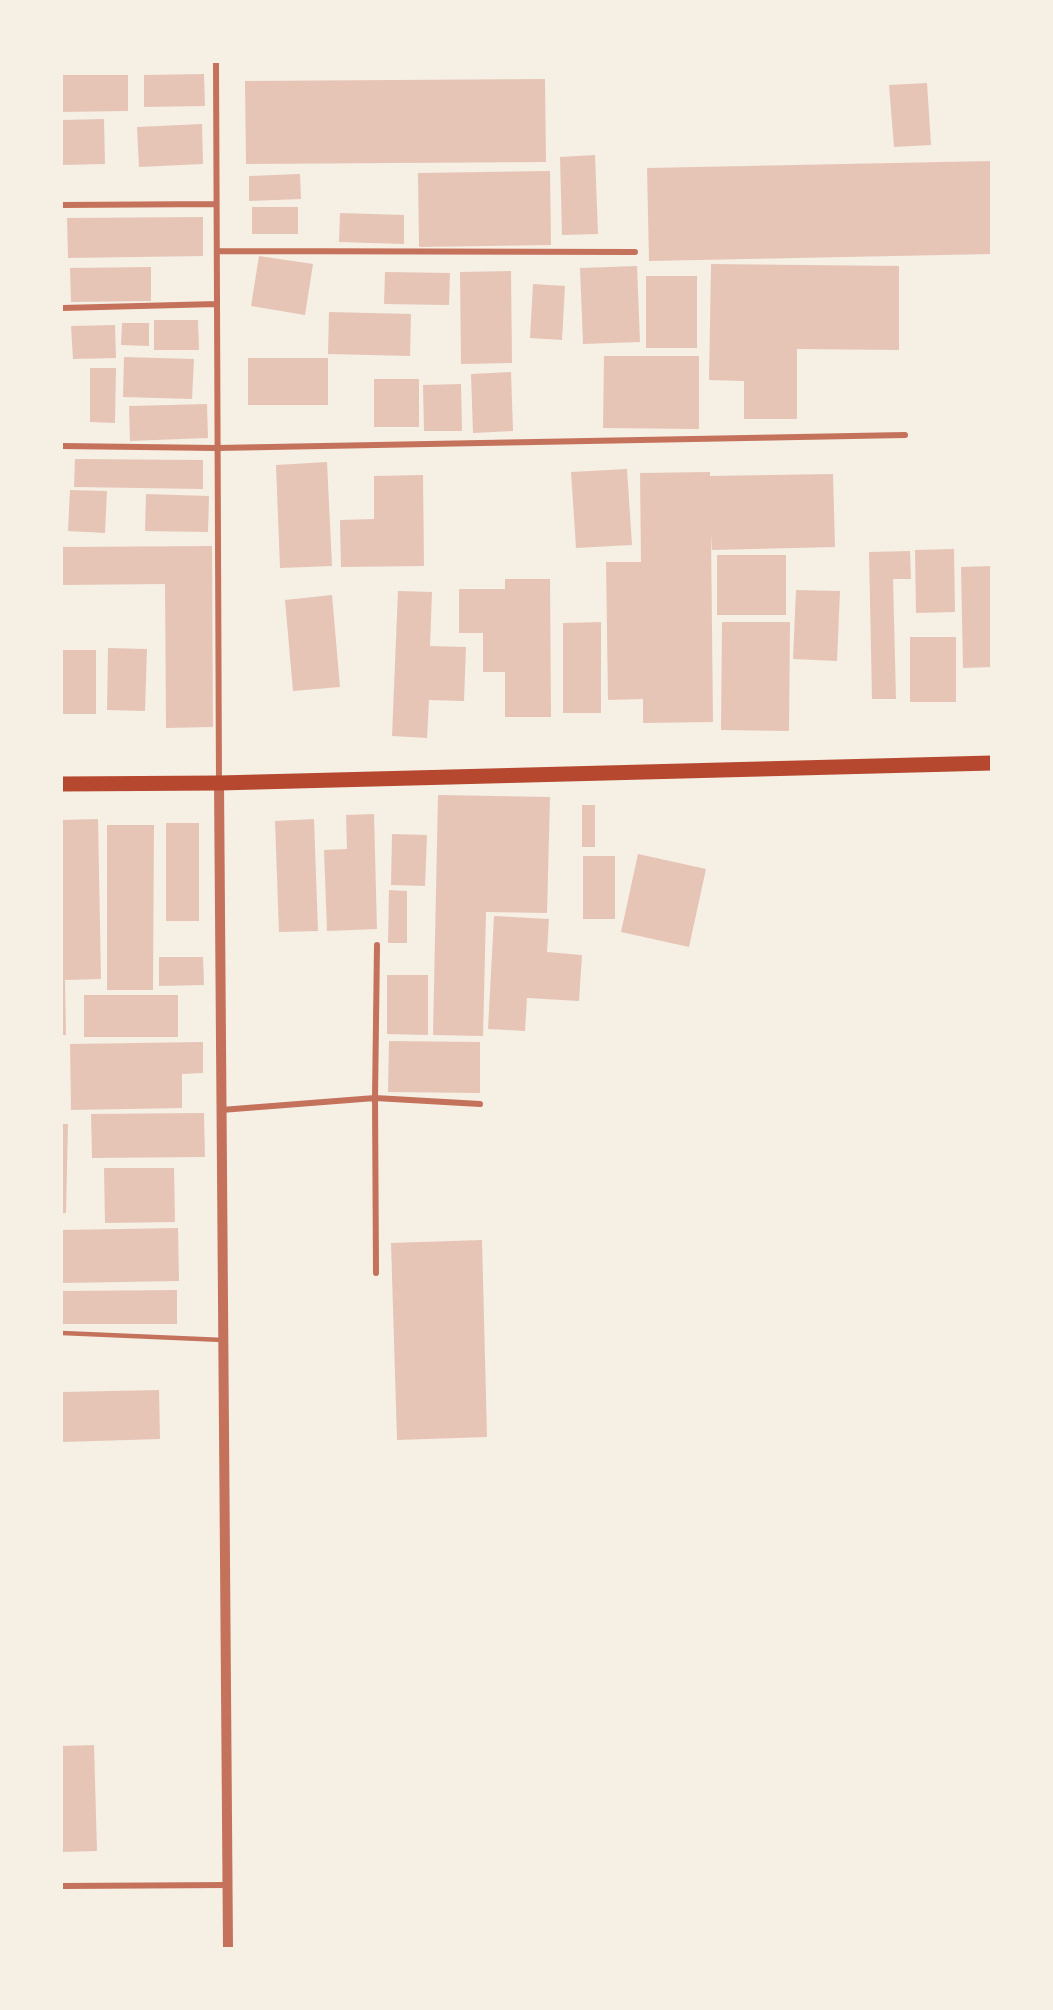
<!DOCTYPE html>
<html>
<head>
<meta charset="utf-8">
<style>
  body { margin:0 }
  #map { position:relative; width:1053px; height:2010px; overflow:hidden; background:#f6efe4; font-family:Roboto,sans-serif }
  canvas { display:block }
  .frame { position:absolute; inset:0; border:63px solid #f6efe4; pointer-events:none }
</style>
</head>
<body>
<div id="map">
<canvas width="1053" height="2010"></canvas>
<div class="frame"></div>
</div>
<script>
const g = document.querySelector('canvas').getContext('2d');
g.lineJoin = 'round';
function paint(path, color) {
  g.fillStyle = color;
  g.fill(path, 'evenodd');
}
function toPath(rows) {
  const path = new Path2D();
  for (const r of rows) {
    path.moveTo(r[0], r[1]);
    for (let i = 2; i < r.length; i += 2) path.lineTo(r[i], r[i + 1]);
  }
  return path;
}
function stroke(path, color, width, dash) {
  g.strokeStyle = color;
  g.lineWidth = width;
  g.lineCap = dash ? 'butt' : 'round';
  g.setLineDash(dash || []);
  g.stroke(path);
}
paint(toPath([
  [204,74,205,106,144,107,144,75],
  [62,75,128,75,128,111,62,112],
  [545,79,546,162,246,164,245,81],
  [927,83,931,145,894,147,889,85],
  [104,119,105,164,62,165,62,120],
  [202,124,203,164,139,167,137,127],
  [595,155,598,234,562,235,560,157],
  [992,161,992,254,649,261,647,168],
  [550,171,551,245,419,247,418,173],
  [300,174,301,199,249,201,249,176],
  [252,207,298,207,298,234,252,234],
  [340,213,404,215,404,244,339,242],
  [203,217,203,256,68,258,67,218],
  [259,256,313,264,305,315,251,306],
  [711,264,899,266,899,350,797,349,797,419,744,419,744,381,709,380],
  [637,266,640,342,583,344,580,268],
  [151,267,151,301,71,302,70,268],
  [511,271,512,363,461,364,460,272],
  [385,272,450,273,449,305,384,304],
  [646,276,697,276,697,348,646,348],
  [533,284,565,286,562,340,530,338],
  [329,312,411,314,410,356,328,354],
  [154,320,198,320,199,350,154,350],
  [122,323,149,323,149,346,121,345],
  [115,325,116,358,73,359,71,326],
  [604,356,699,356,699,429,603,428],
  [124,357,194,359,192,399,123,397],
  [248,358,328,358,328,405,248,405],
  [90,368,116,368,115,423,90,422],
  [511,372,513,431,473,433,471,374],
  [374,379,419,379,419,427,374,427],
  [461,384,462,431,424,431,423,385],
  [207,404,208,438,130,441,129,406],
  [75,459,203,460,203,489,74,487],
  [327,462,332,566,280,568,276,465],
  [627,469,632,545,576,548,571,472],
  [710,472,710,476,833,474,835,547,712,550,711,534,713,722,643,723,643,699,608,700,606,562,641,562,640,473],
  [423,475,424,566,341,567,340,520,374,519,374,476],
  [70,490,107,491,105,533,68,531],
  [146,494,209,496,208,532,145,531],
  [212,546,213,727,166,728,165,584,62,585,62,547],
  [954,549,955,612,916,613,915,550],
  [910,551,911,579,893,579,896,699,872,699,869,552],
  [717,555,786,555,786,615,717,615],
  [992,566,992,667,963,668,961,567],
  [505,579,550,579,551,717,505,717,505,672,483,672,483,633,459,633,459,589,505,589],
  [796,590,840,591,837,661,793,659],
  [398,591,432,592,430,646,466,647,464,701,429,700,427,738,392,736],
  [332,595,340,687,293,691,285,600],
  [601,622,601,713,563,713,563,623],
  [722,622,790,622,789,731,721,730],
  [910,637,956,637,956,702,910,702],
  [108,648,147,649,145,711,107,710],
  [62,650,96,650,96,714,62,714],
  [438,795,550,797,547,913,486,912,483,1036,433,1035],
  [582,805,595,805,595,847,582,847],
  [374,814,377,929,327,931,324,850,347,849,346,815],
  [98,819,101,979,65,980,66,1035,62,1035,62,820],
  [314,819,318,931,279,932,275,821],
  [166,823,199,823,199,921,166,921],
  [107,825,154,825,153,990,107,990],
  [392,834,427,835,425,886,391,885],
  [638,854,706,869,689,947,621,932],
  [583,856,615,856,615,919,583,919],
  [389,890,407,891,407,943,388,943],
  [494,916,549,919,547,952,582,955,579,1001,527,998,525,1031,488,1029],
  [159,957,203,957,204,985,159,986],
  [387,975,428,975,428,1035,387,1034],
  [84,995,178,995,178,1037,84,1037],
  [389,1041,480,1042,480,1093,388,1092],
  [203,1042,203,1073,182,1074,182,1108,71,1110,70,1044],
  [204,1113,205,1157,92,1158,91,1114],
  [62,1124,68,1124,66,1213,62,1213],
  [104,1168,174,1168,175,1222,105,1223],
  [178,1228,179,1281,62,1283,62,1230],
  [482,1240,487,1437,397,1440,391,1243],
  [177,1290,177,1324,62,1324,62,1291],
  [159,1390,160,1439,63,1442,62,1392],
  [94,1745,97,1851,62,1852,62,1746]
]), '#e6c5b7');
stroke(toPath([
  [62,1333,223,1340]
]), '#c5725c', 4.5);
stroke(toPath([
  [216,62,219,783],
  [62,205,216,204],
  [217,251,635,252],
  [62,308,217,304],
  [62,446,217,448,905,435],
  [221,1110,375,1098,377,945],
  [376,1273,375,1098,480,1104],
  [62,1886,227,1885]
]), '#c5725c', 6);
stroke(toPath([
  [219,783,228,1948]
]), '#c5725c', 10);
stroke(toPath([
  [62,784,219,783,992,763]
]), '#b5482f', 15);
</script>
</body>
</html>
